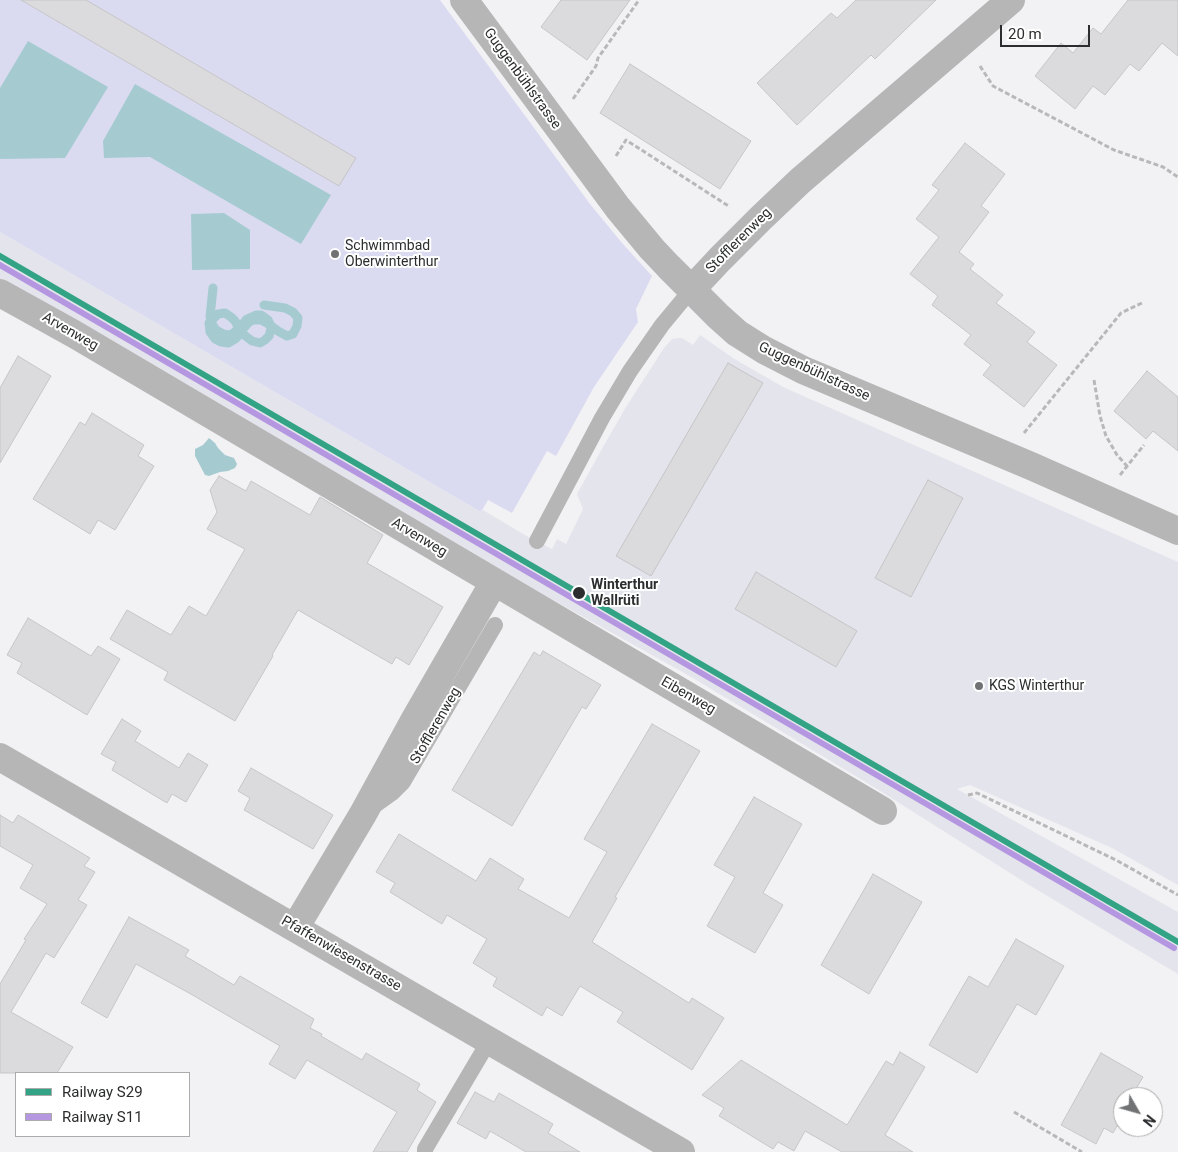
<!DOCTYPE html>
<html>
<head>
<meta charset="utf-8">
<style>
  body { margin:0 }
  #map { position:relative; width:1178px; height:1152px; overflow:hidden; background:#f2f2f5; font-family:Roboto,sans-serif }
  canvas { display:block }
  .legend { position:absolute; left:15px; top:1072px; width:175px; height:65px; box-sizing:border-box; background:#fff; border:1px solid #ababab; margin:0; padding:6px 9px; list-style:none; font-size:15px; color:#2c2d2e }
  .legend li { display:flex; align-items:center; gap:10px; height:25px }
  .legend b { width:25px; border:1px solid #ababab }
  .north { position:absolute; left:1113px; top:1087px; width:50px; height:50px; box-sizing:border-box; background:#fff; border:1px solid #ababab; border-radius:50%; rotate:128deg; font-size:14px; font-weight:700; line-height:20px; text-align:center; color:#2c2d2e }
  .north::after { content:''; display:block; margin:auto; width:18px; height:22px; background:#717274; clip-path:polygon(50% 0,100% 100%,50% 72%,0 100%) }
  .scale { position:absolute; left:1000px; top:25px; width:90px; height:22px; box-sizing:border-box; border:2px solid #2c2d2e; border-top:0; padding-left:6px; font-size:15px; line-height:18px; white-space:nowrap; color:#2c2d2e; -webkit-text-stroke:4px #fff; paint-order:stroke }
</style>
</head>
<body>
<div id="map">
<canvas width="1178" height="1152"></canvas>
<ul class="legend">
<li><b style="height:6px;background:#32a384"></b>Railway S29</li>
<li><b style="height:6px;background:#b497e0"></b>Railway S11</li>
</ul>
<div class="north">N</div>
<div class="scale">20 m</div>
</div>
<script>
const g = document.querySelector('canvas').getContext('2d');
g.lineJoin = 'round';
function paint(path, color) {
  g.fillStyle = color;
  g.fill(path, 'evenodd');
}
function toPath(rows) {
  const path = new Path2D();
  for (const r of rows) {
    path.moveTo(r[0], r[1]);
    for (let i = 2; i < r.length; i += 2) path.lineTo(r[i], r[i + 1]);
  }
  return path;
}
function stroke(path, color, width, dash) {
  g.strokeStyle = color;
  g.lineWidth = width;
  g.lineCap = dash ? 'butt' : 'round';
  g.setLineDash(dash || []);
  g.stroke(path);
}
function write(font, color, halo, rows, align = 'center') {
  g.font = font + ' Roboto,sans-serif';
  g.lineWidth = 4;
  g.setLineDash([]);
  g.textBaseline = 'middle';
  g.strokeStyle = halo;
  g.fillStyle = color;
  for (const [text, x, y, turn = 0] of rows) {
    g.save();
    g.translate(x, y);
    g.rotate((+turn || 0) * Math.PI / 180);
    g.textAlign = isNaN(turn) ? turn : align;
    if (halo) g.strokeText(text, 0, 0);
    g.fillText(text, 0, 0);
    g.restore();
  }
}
paint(toPath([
  [0,232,481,512,483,510,530,538,552,549,557,539,566,544,583,509,577,494,603,447,626,407,664,348,672,339,678,338,682,338,693,345,700,335,733,358,783,387,1178,562,1178,885,1112,848,970,785,957,789,1178,912,1178,974,1029,885,877,789,693,678,535,590,0,280]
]), '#e4e4ec');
paint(toPath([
  [0,0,440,0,590,204,622,243,652,276,636,309,638,322,594,387,556,456,547,451,512,513,488,500,481,512,0,232]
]), '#dadbf0');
paint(toPath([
  [28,41,108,87,65,158,0,159,0,88],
  [135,84,331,195,301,244,150,157,104,158,103,141],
  [224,213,250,230,250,269,192,270,191,214],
  [209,438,215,443,218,448,225,455,234,458,237,464,235,468,228,471,220,472,209,476,205,475,195,456,195,449,203,445]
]), '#a5cbd1');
stroke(toPath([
  [213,288,210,317,212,324,216,330,223,334,229,335,232,334,237,330,242,325,247,319,256,315,261,315,268,320,270,324,271,329,269,336,265,340,260,343,252,341,243,334,240,330,235,321,231,317,225,313,218,314,209,323,210,332,215,339,221,342,228,343,235,339,240,334,243,329,249,322,253,320,261,320,267,323,278,331,287,336,293,334,297,326,298,318,293,312,285,308,264,305]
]), '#a5cbd1', 9);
const building = toPath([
  [21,0,86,0,356,158,339,186,21,0],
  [561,0,630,0,587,60,541,27,561,0],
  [856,0,936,0,875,59,871,55,797,125,757,83,831,13,837,18,856,0],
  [1128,0,1178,0,1178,56,1162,43,1139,71,1130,64,1105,95,1093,86,1075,109,1035,76,1061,43,1073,53,1093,28,1101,34,1128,0],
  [630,64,751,141,720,189,600,113,630,64],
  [965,143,1005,174,981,206,989,212,959,252,974,264,970,269,1003,295,996,303,1035,332,1027,342,1057,365,1024,407,983,375,991,365,964,344,971,335,932,305,938,296,910,274,939,237,916,219,939,190,932,185,965,143],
  [18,356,51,376,0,463,0,388,18,356],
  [728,363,763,383,651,576,616,556,728,363],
  [1147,371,1178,397,1178,451,1153,431,1146,439,1114,411,1147,371],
  [92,413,144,445,138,456,154,466,115,530,98,520,90,534,33,499,80,422,85,425,92,413],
  [219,476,246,491,251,481,310,515,320,497,383,535,367,563,443,607,409,665,396,657,392,664,298,610,272,655,273,656,235,721,164,680,168,672,110,639,127,610,171,635,189,606,206,616,245,549,207,529,217,512,210,490,219,476],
  [928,480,963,498,911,597,875,578,928,480],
  [756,572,857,631,836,667,735,609,756,572],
  [28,618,91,656,98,646,120,659,87,715,17,673,22,663,7,655,28,618],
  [543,651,601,685,586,709,582,707,512,826,452,790,534,652,540,656,543,651],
  [122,719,141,731,135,741,179,768,188,753,208,765,186,802,172,794,167,803,112,770,116,762,101,754,122,719],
  [652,724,700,751,615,897,617,898,592,942,689,1003,692,998,724,1018,692,1070,617,1022,623,1012,580,986,562,1016,547,1007,542,1016,493,986,497,978,473,963,487,939,447,915,442,924,390,892,395,883,376,872,399,834,476,881,490,858,524,879,518,889,569,918,607,852,584,839,652,724],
  [251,768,333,815,313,849,244,810,250,798,238,791,251,768],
  [754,797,802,824,763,893,783,905,755,953,707,926,735,877,714,865,754,797],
  [0,815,13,823,18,815,90,858,84,866,95,872,78,900,87,905,54,958,46,953,11,1012,73,1047,57,1073,0,1073,0,984,26,940,24,939,47,904,20,888,33,865,0,846,0,815],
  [873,874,922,902,869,994,821,965,873,874],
  [129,917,189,950,185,956,234,985,240,976,314,1019,310,1028,322,1034,321,1036,362,1060,366,1053,420,1084,417,1090,436,1102,407,1152,373,1152,397,1112,307,1060,295,1079,269,1064,280,1046,189,993,136,964,107,1018,81,1003,129,917],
  [1016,939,1064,966,1036,1015,1017,1004,977,1073,929,1045,969,976,988,987,1016,939],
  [900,1052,925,1067,885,1135,913,1152,842,1152,805,1131,794,1151,778,1142,773,1149,719,1116,724,1108,702,1095,741,1060,847,1125,886,1061,893,1065,900,1052],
  [1101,1053,1143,1077,1131,1097,1123,1097,1123,1116,1113,1133,1104,1128,1096,1144,1061,1125,1101,1053],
  [475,1092,494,1102,499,1093,527,1109,553,1124,548,1133,580,1152,526,1152,490,1131,486,1139,457,1123,475,1092]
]);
paint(building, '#dbdadd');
stroke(building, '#c6c5c8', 1);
stroke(toPath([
  [980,66,993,86,1114,150,1163,167,1178,177],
  [573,99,596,66,598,58,639,0],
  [616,156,626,140,730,207],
  [1094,380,1100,416,1106,436,1117,455,1127,466],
  [1024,433,1121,313,1144,302],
  [1120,475,1144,445],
  [968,795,977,793,1116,860,1178,895],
  [1014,1112,1082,1152]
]), '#b9b8b9', 3, [5, 2.5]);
stroke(toPath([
  [537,541,602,418,630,371,662,325,691,290],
  [371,808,392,793,403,782,495,625],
  [425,1152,425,1149,489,1041]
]), '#b7b6b6', 16);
stroke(toPath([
  [464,0,618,208,652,249,669,267,718,316,737,333,764,350,803,370,1031,466,1178,531],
  [691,290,720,259,761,218,800,181,1011,0],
  [0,293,74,334,883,811],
  [0,757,681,1152],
  [295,928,363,814,415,719,494,582]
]), '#b7b6b6', 28);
stroke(toPath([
  [0,256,1178,942]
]), '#32a384', 6);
stroke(toPath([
  [0,265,1174,948]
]), '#b497e0', 6);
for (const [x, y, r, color] of [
  [335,254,5,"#717274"],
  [579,593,7,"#2c2d2e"],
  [979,686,5,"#717274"]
]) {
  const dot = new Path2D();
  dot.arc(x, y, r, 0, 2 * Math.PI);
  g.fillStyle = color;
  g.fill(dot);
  stroke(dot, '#fff', 2);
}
write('14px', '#2c2d2e', '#fff', [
  ["Guggenbühlstrasse",522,79,54],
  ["Stofflerenweg",739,241,-45],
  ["Arvenweg",70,332,30],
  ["Guggenbühlstrasse",814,372,25],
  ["Arvenweg",419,538,31],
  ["Eibenweg",688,696,30],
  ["Stofflerenweg",436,726,-60],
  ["Pfaffenwiesenstrasse",341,954,30]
]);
write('14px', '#2c2d2e', '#fff', [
  ["Schwimmbad",345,246],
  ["Oberwinterthur",345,262],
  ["KGS Winterthur",989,686]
], 'left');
write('bold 14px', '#2c2d2e', '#fff', [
  ["Winterthur",591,585],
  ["Wallrüti",591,601]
], 'left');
</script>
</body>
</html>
